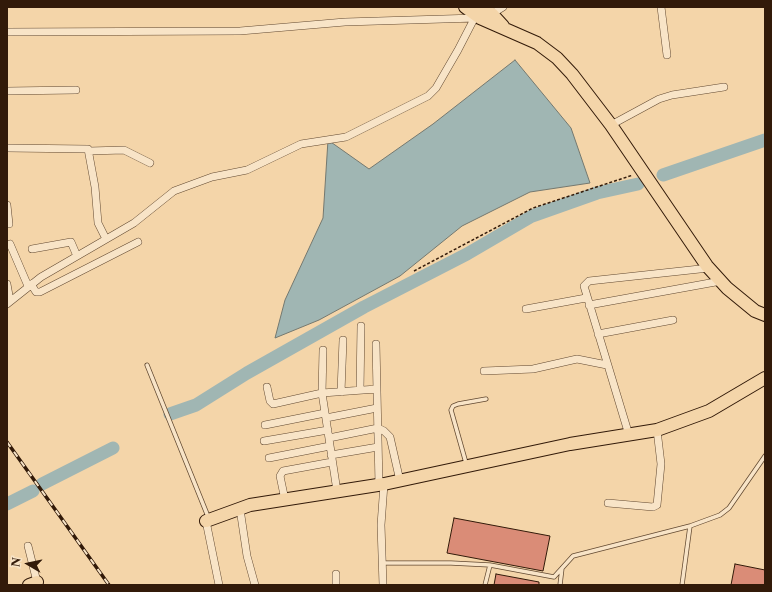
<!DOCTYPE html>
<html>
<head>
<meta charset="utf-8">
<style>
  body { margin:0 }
  #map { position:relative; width:772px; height:592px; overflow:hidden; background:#f4d5a9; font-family:"Libre Caslon Text",serif }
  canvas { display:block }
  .frame { position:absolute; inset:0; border:8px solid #321a09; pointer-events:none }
  .north { position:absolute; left:8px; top:544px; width:40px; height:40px; -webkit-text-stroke:3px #f8e4c7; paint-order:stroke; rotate:279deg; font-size:11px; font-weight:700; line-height:16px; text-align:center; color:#321a09 }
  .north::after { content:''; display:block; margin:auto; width:14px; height:18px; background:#321a09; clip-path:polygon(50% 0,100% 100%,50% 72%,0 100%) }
</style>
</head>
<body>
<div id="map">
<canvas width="772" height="592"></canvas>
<div class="frame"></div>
<div class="north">N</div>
</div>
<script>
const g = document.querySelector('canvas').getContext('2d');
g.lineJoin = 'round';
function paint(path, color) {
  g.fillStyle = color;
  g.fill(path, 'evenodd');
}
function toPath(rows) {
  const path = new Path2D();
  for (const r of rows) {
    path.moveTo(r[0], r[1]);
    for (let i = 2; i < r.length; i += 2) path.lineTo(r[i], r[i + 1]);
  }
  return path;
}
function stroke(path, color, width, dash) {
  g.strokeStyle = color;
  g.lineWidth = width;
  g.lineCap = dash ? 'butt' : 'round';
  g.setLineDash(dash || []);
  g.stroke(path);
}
const water = toPath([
  [515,60,571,128,590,183,530,192,462,226,400,276,319,320,275,338,285,300,323,218,328,140,369,169,433,124,515,60]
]);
paint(water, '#a0b6b3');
stroke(water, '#74786f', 1);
stroke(toPath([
  [663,175,765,140],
  [170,414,196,405,247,373,364,307,467,254,532,216,597,193,638,184],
  [42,484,113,448],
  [7,504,33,491]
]), '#a0b6b3', 13);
const building = toPath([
  [454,518,550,536,543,571,447,553,454,518],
  [735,564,765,570,765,585,731,585,735,564],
  [496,574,539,582,539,585,494,585,496,574]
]);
paint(building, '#da8c77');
stroke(building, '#321a09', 1);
const lane = toPath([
  [147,365,209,519],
  [466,463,451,410,453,406,458,404,486,399],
  [382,563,451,563,490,565,554,577,573,556,690,526,720,515,729,508,765,456],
  [485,585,490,565],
  [560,585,562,568],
  [682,585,690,526]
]);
const street = toPath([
  [661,7,667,55],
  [490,15,503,7],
  [7,32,240,31,345,22,476,18],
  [7,91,76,90],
  [611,125,659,99,672,95,724,87],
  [7,148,88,149,95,187,98,223,106,239],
  [89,151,124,150,150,163],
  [7,205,9,224],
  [10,244,28,286],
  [32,249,71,242,77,256],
  [7,284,10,301],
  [31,284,36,292,40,292,138,242],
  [7,304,41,277,134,223,174,191,212,177,247,170,301,144,346,137,428,96,436,88,458,50,474,19],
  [589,305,721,281],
  [526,309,586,298],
  [598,334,673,320],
  [376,344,379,485],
  [323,350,322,393,337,491],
  [484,371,533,369,577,359,607,365],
  [267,387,270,401,273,404,322,393,377,389],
  [360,390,361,326],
  [341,392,343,340],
  [326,418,377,408],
  [265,425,325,413],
  [629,435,584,286,589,281,709,268],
  [329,438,378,428,384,431,390,437,400,481],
  [264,441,328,430],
  [331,455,378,447],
  [269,458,330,446],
  [285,500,280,476,283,471,332,462],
  [608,503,653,507,657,505,661,464,657,430],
  [240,509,247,556,255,585],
  [206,521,219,585],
  [28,546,37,582],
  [336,574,336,585],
  [383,585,381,525,384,484]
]);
const primary = toPath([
  [465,7,480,18,537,43,557,58,572,74,611,125,707,266,727,288,755,311,765,315],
  [481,7,492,14,503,26],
  [206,521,250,505,384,484,570,444,657,430,709,411,765,378],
  [29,585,37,582]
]);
stroke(lane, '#624931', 5);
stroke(street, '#624931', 8);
stroke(primary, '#321a09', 14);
stroke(toPath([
  [414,271,533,208,633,175]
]), '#321a09', 1.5, [3, 2]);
stroke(lane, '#f8e4c7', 3.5);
stroke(street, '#f8e4c7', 7);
stroke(primary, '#f4d5a9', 12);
const rail = toPath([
  [7,442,109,585]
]);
stroke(rail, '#321a09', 3.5);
stroke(rail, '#f8e4c7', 2, [6]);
</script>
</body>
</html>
